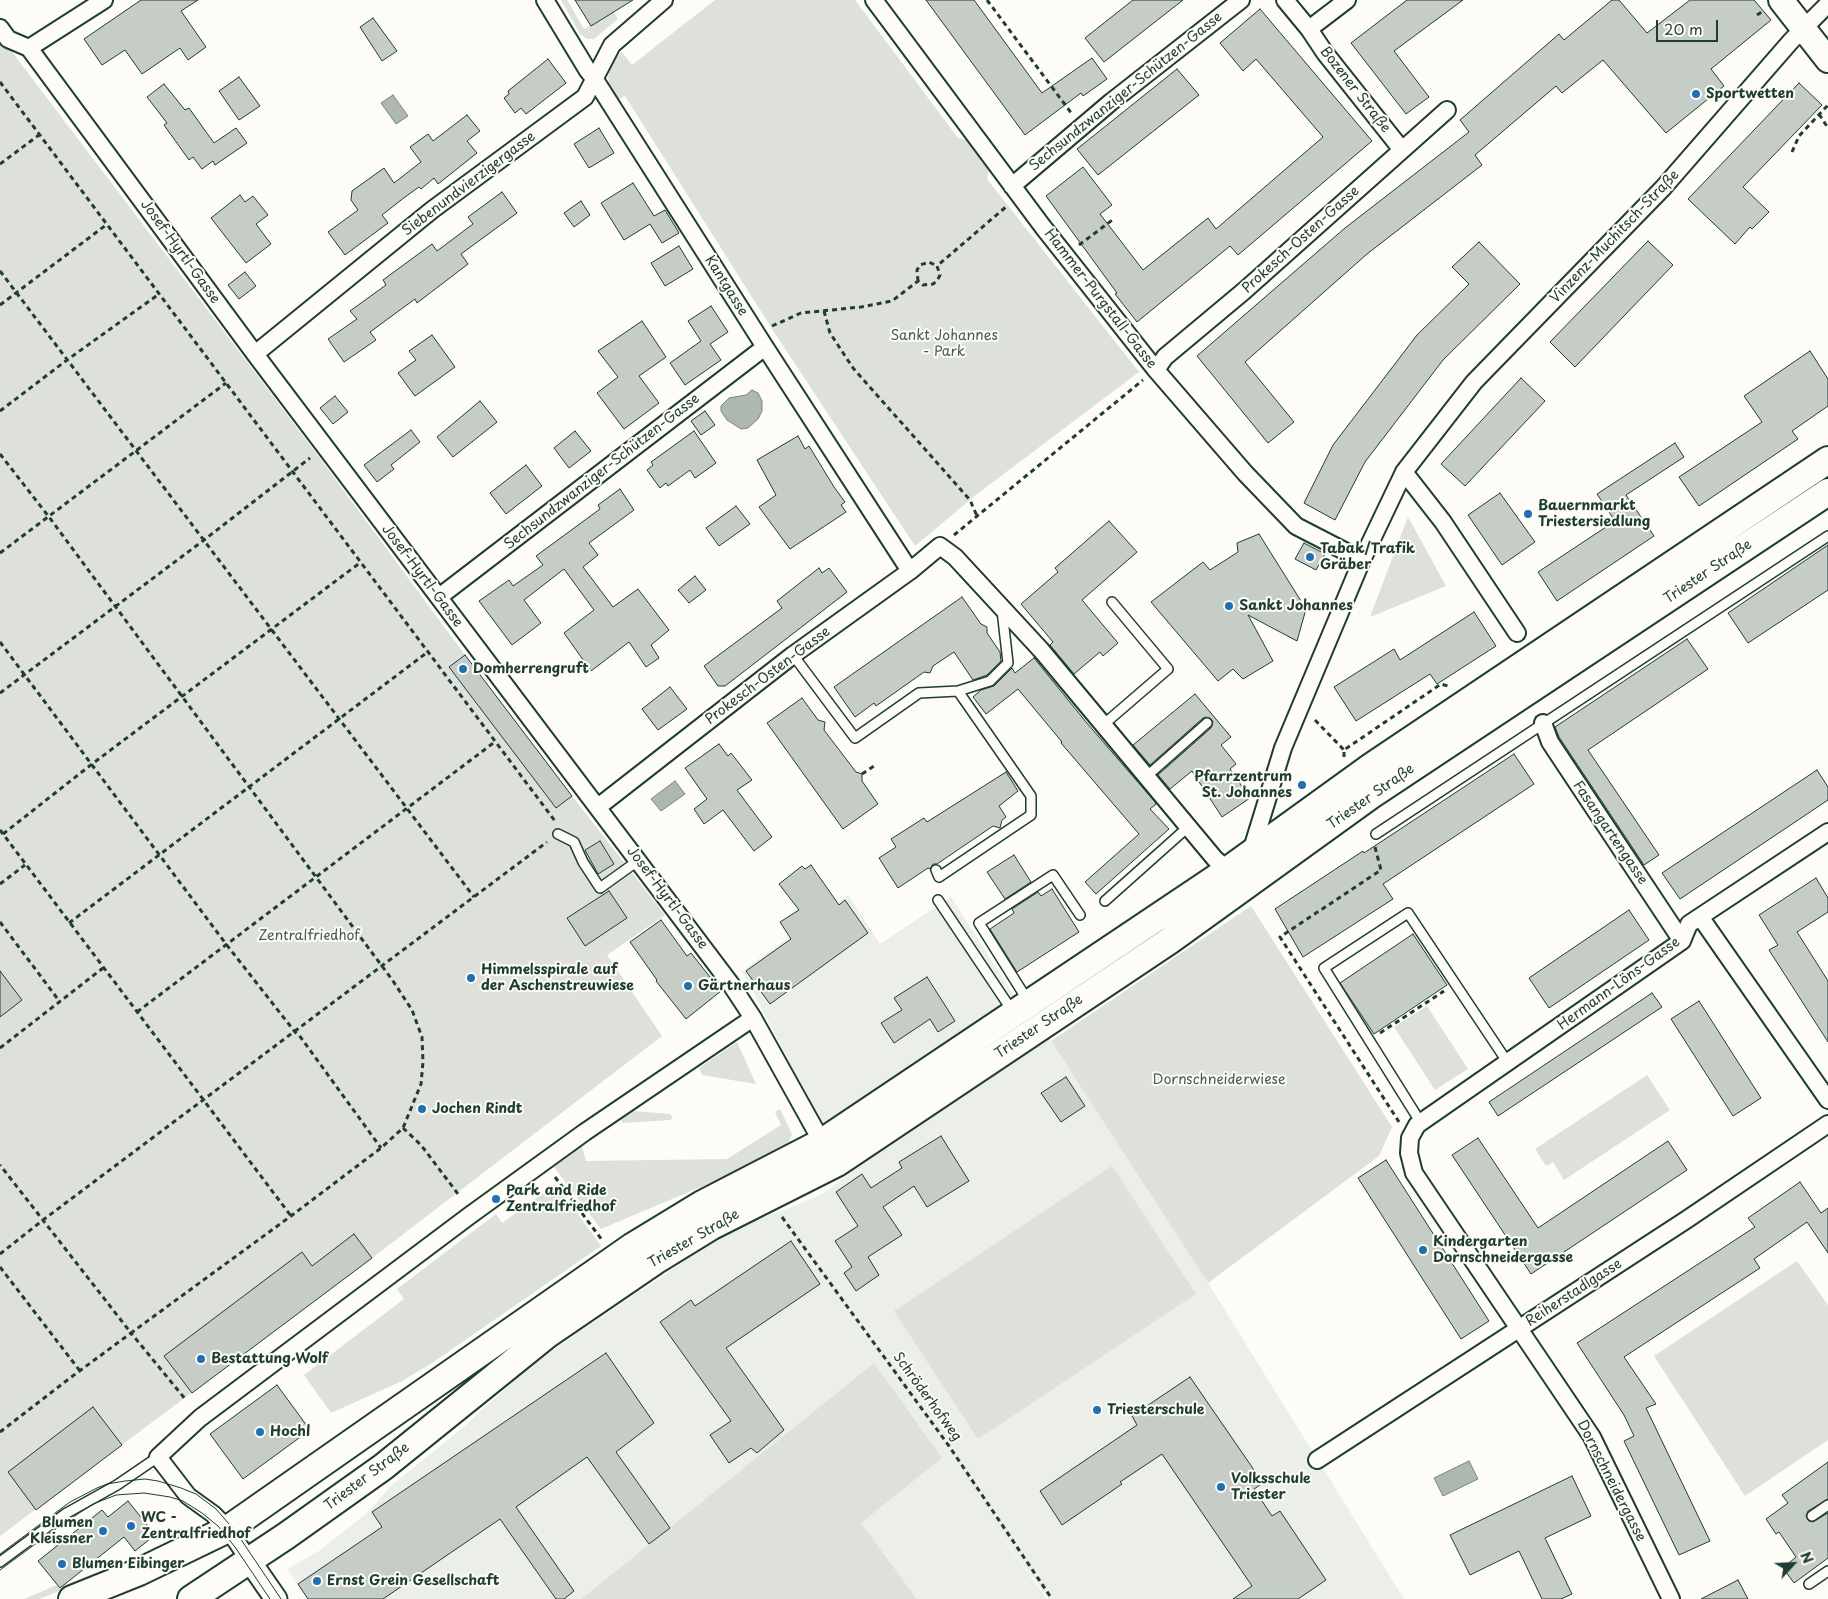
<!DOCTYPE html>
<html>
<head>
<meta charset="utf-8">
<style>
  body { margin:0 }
  #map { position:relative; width:1828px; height:1599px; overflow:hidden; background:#fdfcf7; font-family:"Playpen Sans",sans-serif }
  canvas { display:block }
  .north { position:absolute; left:1768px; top:1539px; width:50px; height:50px; -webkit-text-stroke:4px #fdfcf7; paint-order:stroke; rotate:65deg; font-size:14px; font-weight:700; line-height:20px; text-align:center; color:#1f3d34 }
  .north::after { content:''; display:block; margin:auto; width:18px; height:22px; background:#1f3d34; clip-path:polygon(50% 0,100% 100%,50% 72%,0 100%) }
  .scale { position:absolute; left:1656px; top:20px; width:62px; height:22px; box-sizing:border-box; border:2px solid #1f3d34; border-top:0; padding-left:6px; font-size:15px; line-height:18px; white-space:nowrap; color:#1f3d34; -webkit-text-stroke:4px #fdfcf7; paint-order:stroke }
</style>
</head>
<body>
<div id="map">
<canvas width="1828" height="1599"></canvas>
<div class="north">N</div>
<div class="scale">20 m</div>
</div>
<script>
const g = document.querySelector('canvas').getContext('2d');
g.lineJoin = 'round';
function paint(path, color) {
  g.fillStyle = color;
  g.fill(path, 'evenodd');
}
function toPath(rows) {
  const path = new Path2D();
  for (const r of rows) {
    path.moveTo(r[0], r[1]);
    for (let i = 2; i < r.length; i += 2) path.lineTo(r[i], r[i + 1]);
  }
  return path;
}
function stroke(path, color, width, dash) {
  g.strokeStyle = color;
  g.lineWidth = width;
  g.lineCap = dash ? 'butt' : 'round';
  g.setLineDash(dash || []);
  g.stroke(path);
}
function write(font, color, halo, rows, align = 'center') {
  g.font = font + ' "Playpen Sans",sans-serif';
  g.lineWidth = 4;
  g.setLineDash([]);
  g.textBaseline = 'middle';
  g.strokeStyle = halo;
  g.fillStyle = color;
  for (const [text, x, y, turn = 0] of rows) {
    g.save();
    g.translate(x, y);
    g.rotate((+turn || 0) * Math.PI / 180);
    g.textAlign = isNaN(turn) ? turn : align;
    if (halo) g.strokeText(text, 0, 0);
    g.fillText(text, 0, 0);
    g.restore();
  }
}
paint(toPath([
  [848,895,880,944,951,897,1011,991,1051,1041,1208,1283,1404,1599,1049,1599,984,1513,1047,1599,917,1599,861,1523,874,1363,581,1599,308,1599,287,1569,319,1551,367,1513,391,1486,459,1431,525,1371,579,1332,737,1226,779,1212,821,1195,848,1175,742,971]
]), '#eceee9');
paint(toPath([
  [561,0,567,0,584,29,614,12,618,19,594,39,587,39,580,34],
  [715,0,855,0,958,138,967,140,989,170,987,179,1139,372,977,494,915,546,774,332,625,96,617,100,610,87,608,77,612,61,622,52,632,65],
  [0,36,316,453,476,670,572,796,665,915,607,955,662,1036,372,1258,0,1536,0,1017,22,1000,0,971],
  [1408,517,1446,586,1370,617],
  [1251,906,1392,1127,1379,1156,1208,1283,1051,1041],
  [1427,1006,1468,1069,1435,1090,1394,1027],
  [737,1042,756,1084,702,1075,699,1068],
  [1647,1075,1670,1110,1564,1180,1553,1162,1546,1166,1535,1149],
  [780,1109,792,1134,789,1142,736,1172,601,1229,554,1167,582,1146,586,1161,727,1159,781,1125,775,1112],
  [633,1111,670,1114,673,1117,670,1120,623,1123,620,1119,626,1113],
  [1112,1166,1196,1294,978,1439,894,1311],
  [556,1184,601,1246,432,1363,402,1381,331,1413,304,1375,404,1299,397,1289,496,1214,502,1223],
  [1797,1261,1828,1305,1828,1440,1745,1496,1654,1356],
  [874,1363,942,1458,861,1523,917,1599,581,1599],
  [57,1585,61,1590,39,1599,24,1599]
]), '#dde0db');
const water = toPath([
  [393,95,408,116,396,124,381,103,393,95],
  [752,390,758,393,762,401,762,411,758,419,748,428,741,429,727,420,721,411,721,406,729,398,746,395,752,390],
  [675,781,685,794,661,811,651,799,675,781],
  [1469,1461,1478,1479,1443,1496,1434,1478,1469,1461]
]);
paint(water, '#aeb8b1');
stroke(water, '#75877f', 1);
const building = toPath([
  [141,0,198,0,181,11,206,47,188,60,180,48,142,74,125,50,102,65,84,39,141,0],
  [575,0,633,0,591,26,575,0],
  [926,0,974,0,1042,93,1092,58,1107,79,1083,96,1081,93,1025,135,926,0],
  [1133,0,1183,0,1104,62,1085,38,1133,0],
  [1407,0,1463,0,1394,51,1429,97,1406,114,1351,43,1407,0],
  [1612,0,1619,0,1647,33,1690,0,1754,0,1771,20,1711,69,1724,86,1666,133,1603,60,1562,93,1556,86,1475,155,1482,165,1367,254,1245,362,1294,422,1268,443,1197,356,1345,228,1469,132,1460,120,1559,34,1564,40,1612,0],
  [1260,9,1372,141,1238,255,1230,246,1137,322,1115,294,1117,293,1046,196,1083,167,1112,205,1100,214,1143,270,1208,218,1216,229,1323,137,1256,59,1243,71,1220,43,1260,9],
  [373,18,397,51,382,61,360,27,373,18],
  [548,59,566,83,526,114,521,108,515,113,504,98,509,94,508,91,548,59],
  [1177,69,1199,95,1098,175,1077,149,1177,69],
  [239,77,260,106,239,120,219,91,239,77],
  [1799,83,1822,105,1743,187,1769,212,1752,229,1750,227,1735,244,1688,199,1799,83],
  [164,84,185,110,189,108,214,143,236,128,247,143,215,165,213,161,202,169,193,157,189,160,164,125,167,123,147,97,164,84],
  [467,115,480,131,467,141,477,153,438,184,434,178,421,189,419,187,405,197,382,215,388,223,345,255,328,232,358,210,351,200,352,191,384,168,394,183,421,162,410,147,428,134,433,141,467,115],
  [599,128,614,153,589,168,574,144,599,128],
  [633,183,654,216,665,210,679,233,662,243,650,224,624,240,601,203,633,183],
  [502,192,517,213,461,254,468,264,417,303,415,299,370,332,376,340,344,362,328,339,357,319,350,311,386,285,383,280,432,244,437,251,473,224,468,217,502,192],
  [240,195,245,202,253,196,268,215,256,224,271,244,246,263,211,218,240,195],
  [581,201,590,215,574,227,564,213,581,201],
  [1648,241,1673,265,1575,367,1550,342,1648,241],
  [1479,242,1520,284,1443,360,1365,462,1335,520,1304,503,1333,445,1417,335,1469,284,1452,267,1479,242],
  [679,246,693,269,665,286,651,263,679,246],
  [245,272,256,286,239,299,228,285,245,272],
  [711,306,728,332,710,344,721,360,685,385,670,363,701,341,688,321,711,306],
  [642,321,666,357,639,376,659,403,624,429,597,393,618,377,598,351,642,321],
  [432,335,455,367,415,396,398,373,416,360,409,351,432,335],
  [1810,351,1828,379,1828,406,1792,431,1798,439,1699,506,1679,477,1762,422,1744,396,1810,351],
  [1521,378,1545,401,1465,486,1441,464,1521,378],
  [335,396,348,412,333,424,320,408,335,396],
  [480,401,497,422,453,457,437,437,480,401],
  [705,411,715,425,701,435,691,421,705,411],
  [411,430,420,442,391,465,394,469,377,482,364,465,411,430],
  [575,431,591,451,569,468,554,448,575,431],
  [694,431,716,463,695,478,690,470,668,486,666,483,660,488,647,470,653,465,651,462,694,431],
  [798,436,805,449,809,446,834,487,845,502,841,505,846,512,790,549,759,507,776,495,757,460,798,436],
  [1675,443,1684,457,1626,495,1654,536,1557,601,1538,572,1615,521,1597,494,1675,443],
  [526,465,542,486,506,514,490,493,526,465],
  [620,489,634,510,589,543,598,555,583,567,613,607,638,589,669,630,651,645,659,658,646,667,629,642,591,671,564,633,594,610,564,569,524,600,541,623,512,645,479,601,509,580,513,586,543,565,536,556,600,509,598,505,620,489],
  [1500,493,1535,542,1502,565,1468,515,1500,493],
  [736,506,750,524,719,546,706,528,736,506],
  [1109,521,1137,552,1082,600,1118,643,1103,656,1100,652,1074,674,1050,645,1053,642,1021,604,1058,572,1055,568,1109,521],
  [1259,534,1306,609,1297,641,1248,615,1273,661,1243,679,1233,669,1218,681,1151,602,1203,562,1210,570,1238,552,1237,543,1259,534],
  [1304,543,1325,554,1316,570,1295,559,1304,543],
  [1828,545,1828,590,1748,643,1728,613,1828,545],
  [819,568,822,573,829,568,847,592,725,686,718,686,704,666,782,608,777,601,819,568],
  [695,576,706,590,689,603,678,590,695,576],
  [962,597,981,624,987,627,987,633,1000,652,1001,661,987,675,973,680,954,652,933,666,930,673,924,672,876,706,874,703,855,717,834,687,962,597],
  [1474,612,1496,646,1437,684,1430,674,1356,721,1334,687,1394,649,1400,660,1474,612],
  [1687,639,1708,669,1588,750,1659,855,1644,865,1559,737,1555,727,1687,639],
  [465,655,572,796,556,808,449,667,465,655],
  [1034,658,1086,722,1155,802,1156,804,1150,809,1169,829,1096,894,1085,882,1139,834,1061,743,1062,742,1018,689,986,714,973,697,981,690,994,686,1012,668,1015,673,1034,658],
  [670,687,687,709,658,730,642,709,670,687],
  [1195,694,1231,737,1221,745,1236,764,1230,769,1250,798,1222,817,1192,771,1170,789,1158,775,1211,728,1213,722,1211,719,1206,717,1203,718,1150,765,1133,745,1195,694],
  [802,698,818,720,825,722,824,730,856,772,862,774,862,781,878,804,843,829,767,723,802,698],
  [719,744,728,756,731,753,752,780,737,790,772,837,754,851,723,810,704,824,694,809,707,799,685,768,719,744],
  [1514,754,1534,784,1383,884,1393,899,1303,957,1275,909,1363,851,1364,853,1514,754],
  [1817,770,1828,787,1828,800,1680,899,1662,873,1817,770],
  [1006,772,1018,791,999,806,1006,817,1002,820,1000,828,993,826,937,864,933,864,930,869,928,868,898,888,879,858,896,847,891,839,924,818,927,822,1006,772],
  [600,841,614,864,598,874,585,850,600,841],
  [1014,855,1031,882,1005,899,987,872,1014,855],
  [811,865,839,905,845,900,868,933,770,1004,746,971,791,939,780,922,799,910,779,884,802,866,805,869,811,865],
  [1816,878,1828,898,1828,912,1797,932,1828,981,1828,1042,1769,950,1778,945,1759,915,1816,878],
  [1052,889,1079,932,1017,972,990,929,1014,913,1012,909,1038,892,1041,896,1052,889],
  [609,891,627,918,585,946,567,918,609,891],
  [1629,910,1649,940,1549,1008,1529,978,1629,910],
  [661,920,687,956,691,953,721,991,686,1019,656,981,657,980,630,942,661,920],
  [1413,934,1447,985,1374,1034,1340,983,1413,934],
  [0,971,22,1000,0,1017,0,971],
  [927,977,955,1021,938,1032,930,1019,894,1043,881,1023,902,1010,894,998,927,977],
  [1652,993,1662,1007,1498,1116,1489,1102,1652,993],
  [1699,1001,1761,1098,1733,1116,1671,1019,1699,1001],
  [1066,1077,1085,1106,1061,1122,1041,1093,1066,1077],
  [941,1136,969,1181,927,1207,914,1186,883,1207,902,1235,868,1257,879,1275,856,1291,844,1273,852,1267,835,1241,858,1226,836,1192,862,1174,871,1188,902,1168,899,1162,941,1136],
  [1478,1138,1538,1228,1668,1141,1687,1170,1531,1274,1452,1155,1478,1138],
  [1386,1160,1489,1321,1461,1339,1358,1178,1386,1160],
  [1800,1182,1821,1213,1828,1208,1828,1253,1807,1222,1754,1259,1760,1268,1624,1357,1656,1404,1646,1408,1710,1541,1679,1555,1624,1441,1634,1436,1624,1415,1577,1343,1755,1227,1748,1218,1800,1182],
  [354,1234,372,1258,192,1393,164,1356,302,1252,312,1266,354,1234],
  [791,1241,820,1284,726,1348,784,1430,757,1453,751,1448,729,1463,710,1435,731,1421,660,1322,691,1300,695,1306,791,1241],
  [606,1353,654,1423,616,1452,670,1528,649,1544,587,1457,516,1507,574,1591,564,1599,556,1599,500,1519,383,1599,308,1599,298,1584,382,1527,372,1512,606,1353],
  [1190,1377,1263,1483,1254,1489,1272,1516,1280,1511,1326,1580,1298,1599,1233,1599,1252,1586,1162,1454,1120,1482,1122,1484,1062,1525,1040,1491,1137,1425,1132,1416,1190,1377],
  [277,1385,310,1430,243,1479,210,1434,277,1385],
  [93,1407,122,1445,36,1510,8,1472,93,1407],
  [1828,1462,1828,1499,1808,1511,1806,1516,1809,1521,1813,1522,1828,1513,1828,1558,1794,1583,1783,1568,1796,1557,1779,1532,1776,1534,1766,1519,1788,1503,1782,1495,1828,1462],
  [1572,1476,1591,1516,1545,1538,1572,1594,1561,1599,1542,1599,1519,1551,1470,1575,1450,1535,1572,1476],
  [128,1501,155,1535,135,1551,124,1537,60,1588,38,1561,102,1510,108,1517,128,1501],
  [1738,1580,1748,1599,1701,1599,1738,1580]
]);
paint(building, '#c6cdc7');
stroke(building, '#1f3d34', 1);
const service = toPath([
  [793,655,855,738,919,693,958,691,990,681,1008,663,1002,610],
  [1103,725,1168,669,1112,602],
  [1147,776,1207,723],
  [558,834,574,842,583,862,600,888,639,860],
  [1376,834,1828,536],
  [936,870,939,877,1031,815,1031,796,958,691],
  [938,900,1013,1012],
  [1105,901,1188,827],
  [1028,1001,979,923,1053,875,1080,915],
  [1421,1123,1324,968,1408,913,1508,1063],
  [1812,1516,1828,1505],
  [0,1562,65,1514,117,1485,158,1457],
  [1809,1584,1828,1571]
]);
const minor = toPath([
  [545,0,588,71,594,78,765,347,910,571],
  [874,0,1043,227,1156,370,1245,473,1296,526,1362,560],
  [1285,0,1309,29,1347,0],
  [0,28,8,39,29,48,255,354,730,983,753,1018,822,1142],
  [1309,29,1325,53,1402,150],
  [29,48,104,0],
  [1012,186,1111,102,1241,0],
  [255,354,432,210,585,97,612,45,664,0],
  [1156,370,1165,357,1244,291,1447,110],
  [1404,472,1443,522,1517,633],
  [439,597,765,347],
  [1543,723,1550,742,1682,941],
  [598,807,793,655,910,571,940,546,955,557,1041,650,1215,859,1228,870],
  [1251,852,1283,748,1362,560,1404,472,1474,382,1663,188,1791,41,1828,4],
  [1701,918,1828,1100],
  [1317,1460,1686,1220,1828,1124],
  [249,1560,228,1529,213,1514,188,1496,158,1457,200,1418,469,1216,585,1132,753,1018],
  [1671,1599,1592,1437,1414,1173,1409,1153,1410,1138,1417,1125,1682,941,1689,924,1828,832]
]);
const tertiary = toPath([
  [249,1560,276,1599]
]);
const secondary = toPath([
  [1781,0,1828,60]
]);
const primary = toPath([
  [72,1599,139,1572,228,1529,633,1246,702,1204,822,1142,1228,870,1372,766,1828,460],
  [191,1599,286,1536,383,1467,548,1334,655,1261,712,1226,837,1163,1169,941,1370,796,1828,492]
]);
stroke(service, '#1f3d34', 12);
stroke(minor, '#1f3d34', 20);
stroke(tertiary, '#1f3d34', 25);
stroke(secondary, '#1f3d34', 28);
stroke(primary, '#1f3d34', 30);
stroke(toPath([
  [987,0,1072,114],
  [1757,15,1763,11],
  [0,82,555,821],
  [1819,114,1828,128],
  [1792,152,1799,136,1828,105],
  [0,164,39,135],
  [1079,245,1115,218],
  [0,271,474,897],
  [918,281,917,270,920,265,929,262,937,266],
  [0,305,106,225],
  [824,311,830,333,853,368,970,500,977,516],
  [772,326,801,313,861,307,892,301,918,281,923,285,933,284,937,281,940,275,937,266,1007,206],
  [0,411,67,360,159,294],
  [0,454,49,517,393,981,412,1010,422,1037,423,1062,421,1084,403,1128,381,1148,291,1216,131,1333,0,1165],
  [954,535,1143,380],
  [0,553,226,383],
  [0,642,226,944,295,1032,299,1035,381,1148],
  [0,693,204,540,310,458],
  [1315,720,1344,750],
  [1344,757,1344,750,1441,684,1448,686],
  [862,774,874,766],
  [0,830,291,1216],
  [3,834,92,764,361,562],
  [1375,847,1381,870,1280,937,1399,1122],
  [0,884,25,865],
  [0,922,60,1002],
  [69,923,429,651],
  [137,1012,496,741],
  [1380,1033,1444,991],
  [0,1048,103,968],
  [403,1128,421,1145,458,1194],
  [555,1177,602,1240],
  [782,1217,949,1446,1052,1599],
  [0,1254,43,1220,547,842],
  [0,1267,80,1371],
  [0,1432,70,1378,131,1333,186,1400]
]), '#1f3d34', 3, [5, 4]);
stroke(service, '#fdfcf7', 9);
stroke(minor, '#fdfcf7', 16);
stroke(tertiary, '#fdfcf7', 21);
stroke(secondary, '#fdfcf7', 24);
stroke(primary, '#fdfcf7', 26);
stroke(toPath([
  [0,1554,70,1502,97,1488,107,1484,125,1481,145,1479,158,1481,181,1488,196,1494,216,1509,236,1532,281,1599],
  [0,1570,64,1523,93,1504,116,1495,144,1493,170,1497,183,1501,202,1513,218,1526,235,1547,270,1599]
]), '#1f3d34', 1);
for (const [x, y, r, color] of [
  [1696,94,5,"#1f6fb2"],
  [1528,514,5,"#1f6fb2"],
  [1310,557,5,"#1f6fb2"],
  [1229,606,5,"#1f6fb2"],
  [463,669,5,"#1f6fb2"],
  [1302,785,5,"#1f6fb2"],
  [471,978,5,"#1f6fb2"],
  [688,986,5,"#1f6fb2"],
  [422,1109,5,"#1f6fb2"],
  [496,1199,5,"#1f6fb2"],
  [1423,1250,5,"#1f6fb2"],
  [201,1359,5,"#1f6fb2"],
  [1097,1410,5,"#1f6fb2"],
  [260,1432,5,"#1f6fb2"],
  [1221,1487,5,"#1f6fb2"],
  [131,1526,5,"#1f6fb2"],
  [103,1531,5,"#1f6fb2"],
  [62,1564,5,"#1f6fb2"],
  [317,1581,5,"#1f6fb2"]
]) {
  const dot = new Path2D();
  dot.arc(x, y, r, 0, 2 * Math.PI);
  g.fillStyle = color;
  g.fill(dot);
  stroke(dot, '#fdfcf7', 2);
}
write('14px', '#1f3d34', '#fdfcf7', [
  ["Bozener Straße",1355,90,52],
  ["Sechsundzwanziger-Schützen-Gasse",1126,92,-39],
  ["Siebenundvierzigergasse",469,184,-37],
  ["Vinzenz-Muchitsch-Straße",1615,237,-46],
  ["Prokesch-Osten-Gasse",1301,240,-42],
  ["Josef-Hyrtl-Gasse",180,252,54],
  ["Kantgasse",726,286,58],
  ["Hammer-Purgstall-Gasse",1100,299,52],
  ["Sechsundzwanziger-Schützen-Gasse",602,472,-38],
  ["Triester Straße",1708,572,-34],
  ["Josef-Hyrtl-Gasse",422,576,53],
  ["Prokesch-Osten-Gasse",768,676,-37],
  ["Triester Straße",1371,797,-35],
  ["Fasangartengasse",1610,833,56],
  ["Josef-Hyrtl-Gasse",667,898,53],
  ["Hermann-Löns-Gasse",1619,984,-36],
  ["Triester Straße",1039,1027,-34],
  ["Triester Straße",694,1239,-30],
  ["Reiherstadlgasse",1574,1293,-33],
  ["Schröderhofweg",927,1397,54],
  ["Triester Straße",367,1477,-37],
  ["Dornschneidergasse",1611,1481,63]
]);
write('bold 14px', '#1f3d34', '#fdfcf7', [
  ["Sportwetten",1706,94],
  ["Bauernmarkt",1538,506],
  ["Triestersiedlung",1538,522],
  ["Tabak/Trafik",1320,549],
  ["Gräber",1320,565],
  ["Sankt Johannes",1239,606],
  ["Domherrengruft",473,669],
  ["Pfarrzentrum",1292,777,"right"],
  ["St. Johannes",1292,793,"right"],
  ["Himmelsspirale auf",481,970],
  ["der Aschenstreuwiese",481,986],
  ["Gärtnerhaus",698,986],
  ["Jochen Rindt",432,1109],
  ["Park and Ride",506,1191],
  ["Zentralfriedhof",506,1207],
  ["Kindergarten",1433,1242],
  ["Dornschneidergasse",1433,1258],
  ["Bestattung Wolf",211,1359],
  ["Triesterschule",1107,1410],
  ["Hochl",270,1432],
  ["Volksschule",1231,1479],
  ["Triester",1231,1495],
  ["WC -",141,1518],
  ["Zentralfriedhof",141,1534],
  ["Blumen",93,1523,"right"],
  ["Kleissner",93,1539,"right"],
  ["Blumen Eibinger",72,1564],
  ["Ernst Grein Gesellschaft",327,1581]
], 'left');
write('14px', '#455e55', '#fdfcf7', [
  ["Sankt Johannes",944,336],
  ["- Park",944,352],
  ["Zentralfriedhof",309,936],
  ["Dornschneiderwiese",1219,1080]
]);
</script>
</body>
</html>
